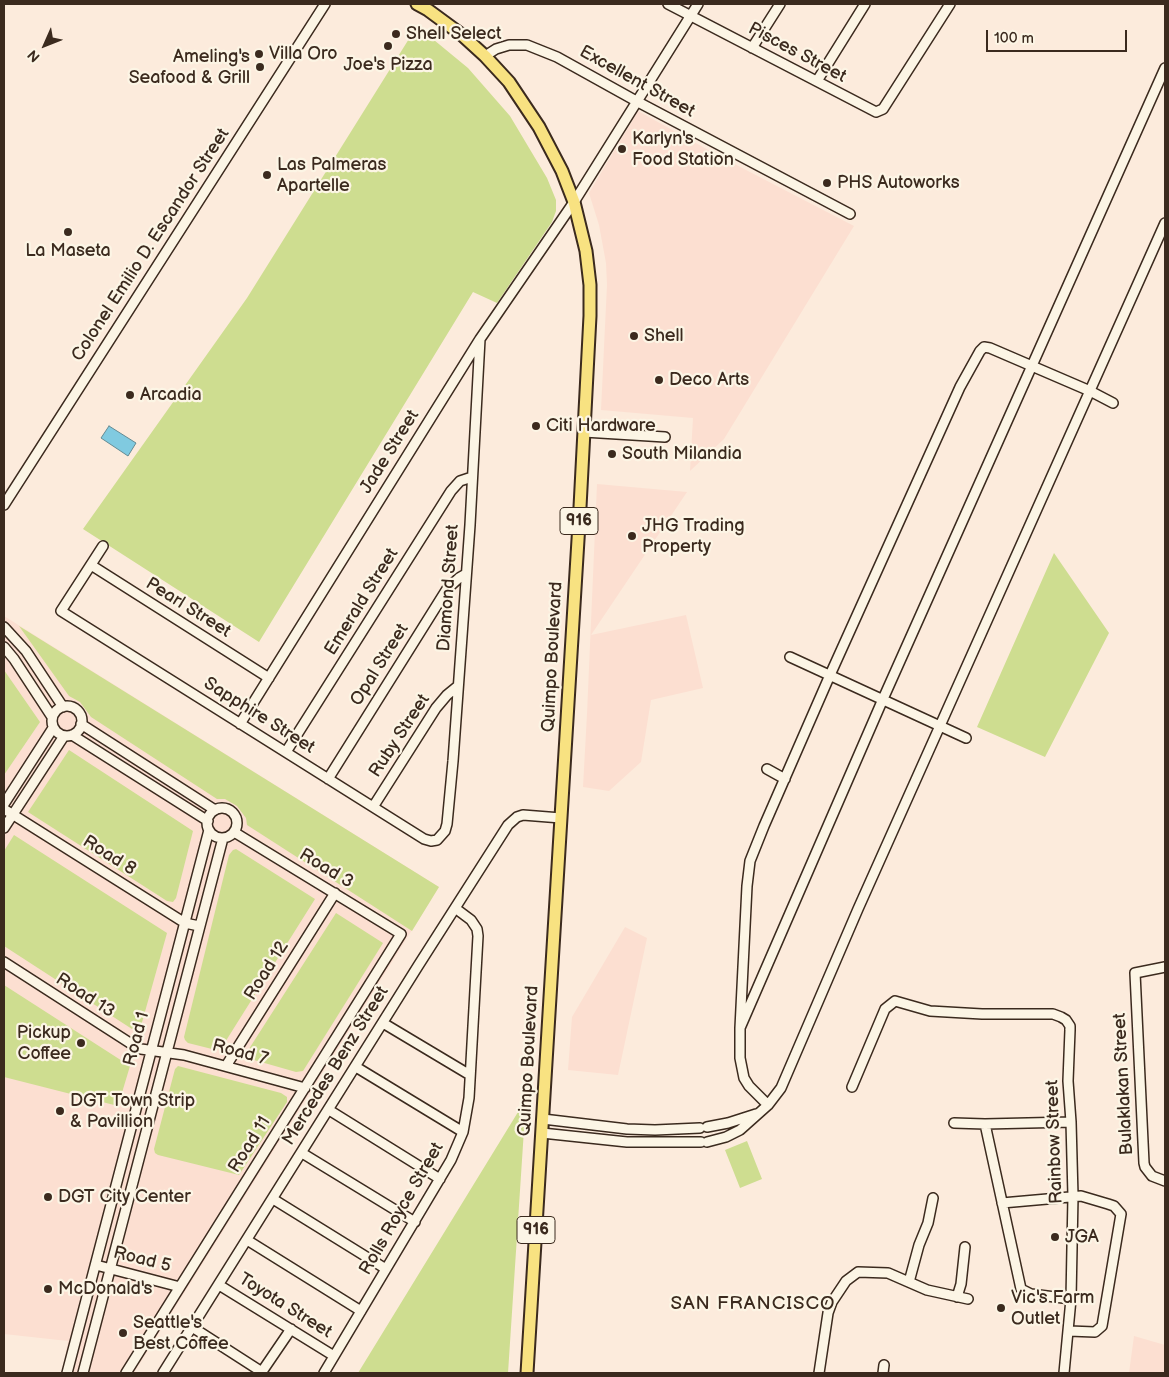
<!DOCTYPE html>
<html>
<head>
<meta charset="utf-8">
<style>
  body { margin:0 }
  #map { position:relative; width:1169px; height:1377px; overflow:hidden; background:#fcebdc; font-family:"Balsamiq Sans",sans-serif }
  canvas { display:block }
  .frame { position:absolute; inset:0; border:5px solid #3b2a1e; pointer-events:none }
  .north { position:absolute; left:20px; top:20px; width:50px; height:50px; -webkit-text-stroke:4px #fcf5e5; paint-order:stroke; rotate:226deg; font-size:14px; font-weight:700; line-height:20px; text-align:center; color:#3b2a1e }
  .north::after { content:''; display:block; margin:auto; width:18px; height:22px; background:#3b2a1e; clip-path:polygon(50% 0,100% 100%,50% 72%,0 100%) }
  .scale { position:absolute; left:986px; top:30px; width:141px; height:22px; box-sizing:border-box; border:2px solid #3b2a1e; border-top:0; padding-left:6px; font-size:15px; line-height:18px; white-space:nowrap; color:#3b2a1e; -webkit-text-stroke:4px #fcf5e5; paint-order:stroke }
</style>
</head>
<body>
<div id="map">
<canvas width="1169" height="1377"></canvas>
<div class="frame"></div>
<div class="north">N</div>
<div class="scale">100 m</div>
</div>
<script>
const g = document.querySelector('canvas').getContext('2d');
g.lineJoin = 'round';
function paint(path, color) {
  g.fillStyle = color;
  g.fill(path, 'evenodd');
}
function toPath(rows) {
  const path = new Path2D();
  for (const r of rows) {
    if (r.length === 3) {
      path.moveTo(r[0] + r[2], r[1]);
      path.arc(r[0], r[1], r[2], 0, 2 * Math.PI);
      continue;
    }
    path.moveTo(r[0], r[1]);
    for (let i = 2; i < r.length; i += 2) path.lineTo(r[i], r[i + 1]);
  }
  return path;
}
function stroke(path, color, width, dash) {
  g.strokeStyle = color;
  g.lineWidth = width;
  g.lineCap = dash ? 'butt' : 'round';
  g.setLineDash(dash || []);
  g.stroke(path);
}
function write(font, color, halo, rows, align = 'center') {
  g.font = font + ' "Balsamiq Sans",sans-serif';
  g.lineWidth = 4.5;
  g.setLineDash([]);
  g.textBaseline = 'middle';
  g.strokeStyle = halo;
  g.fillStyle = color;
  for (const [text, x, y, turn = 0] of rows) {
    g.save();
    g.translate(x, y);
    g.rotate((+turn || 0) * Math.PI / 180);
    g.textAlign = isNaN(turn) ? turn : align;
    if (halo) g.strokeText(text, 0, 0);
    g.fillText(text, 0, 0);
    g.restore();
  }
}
paint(toPath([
  [638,111,721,157,854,226,724,439,690,471,693,418,601,410,607,285,606,263,599,225,589,193],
  [597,484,687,492,591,635,686,615,703,688,651,700,641,762,609,791,583,787,587,714],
  [4,616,439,887,134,1373,62,1373,68,1341,4,1334],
  [625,927,647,938,618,1075,568,1070,572,1017],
  [1134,1336,1165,1345,1165,1373,1129,1373]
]), '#fcdfd1');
paint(toPath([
  [417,26,468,68,510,116,547,178,556,200,556,211,552,222,497,303,473,292,259,642,83,529,247,298],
  [1054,553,1109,633,1045,757,977,727],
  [19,626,439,887,412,931,247,825,246,818,237,806,225,799,217,799,91,717,80,702,69,696],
  [4,670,40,722,4,775],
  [69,750,193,831,176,898,173,902,167,901,28,812],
  [14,835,167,933,141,1026,138,1030,132,1029,4,946,4,851],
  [236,849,315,899,222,1047,216,1050,188,1043,185,1040,184,1037,229,855,233,850],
  [336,913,383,943,303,1071,296,1072,247,1058,246,1055,247,1052],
  [4,985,130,1066,118,1106,4,1077],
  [178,1066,281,1093,287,1097,287,1102,239,1175,158,1155,155,1153,154,1149,175,1069],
  [526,1099,508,1373,358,1373],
  [747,1141,762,1179,740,1188,725,1150]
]), '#cedd90');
const water = toPath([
  [109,426,136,443,128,456,101,438,109,426]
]);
paint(water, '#80cae0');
stroke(water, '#648a92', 1);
const minor = toPath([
  [668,4,876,112,883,109,950,4],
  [752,48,780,4],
  [485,56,496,49,509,45,527,45,557,57,638,102,850,214],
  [817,81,865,4],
  [584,432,665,437],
  [4,505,325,4],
  [103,546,61,611,424,839,431,841,437,840,445,831,447,824,453,761,470,525,480,339],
  [91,565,269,678],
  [4,627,26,651,63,707],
  [4,647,14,659,52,717],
  [790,657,966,738],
  [67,721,15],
  [81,724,215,810],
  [240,724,480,339,574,202,698,4],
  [72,735,208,821],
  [286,752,451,491,460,481,472,477],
  [767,769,785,779],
  [328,779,447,589,459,578,466,574],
  [4,804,53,728],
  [373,807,436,708,447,695,458,686],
  [222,823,15],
  [4,809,185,923,199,926],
  [4,828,64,736],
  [4,962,133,1045,141,1049,184,1055,305,1088],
  [1165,967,1135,973,1144,1163,1145,1167,1152,1176,1165,1181],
  [383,1023,470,1075],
  [740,1028,883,699,1165,68],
  [226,1066,335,893],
  [356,1067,463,1132],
  [852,1087,885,1009,895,1001,930,1011,982,1014,1053,1014,1061,1017,1066,1020,1070,1026,1070,1030,1068,1081,1071,1122,1073,1196,1071,1299,1064,1373],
  [768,1105,749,1086,744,1078,740,1058,740,1028,747,886,750,861,764,826,830,675,960,387,980,351,984,347,990,348,1090,391,1113,403],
  [329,1110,440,1179],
  [543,1119,627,1129,655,1130,700,1128],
  [954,1123,985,1124,1071,1122],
  [985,1124,1021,1289,1031,1294,1071,1299],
  [707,1127,728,1123,756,1114],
  [542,1133,627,1142,701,1142],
  [707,1142,726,1137,740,1130,768,1105,781,1088,858,909,1165,223],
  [302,1153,415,1222],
  [273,1199,386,1269],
  [1002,1203,1081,1196,1108,1204,1114,1206,1121,1214,1102,1326,1095,1332,1069,1331],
  [247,1240,361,1311],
  [96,1265,180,1287],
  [909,1282,919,1245,928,1223,933,1198],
  [219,1285,334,1356],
  [957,1297,961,1284,965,1247],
  [192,1327,262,1372],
  [67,1373,209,830],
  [83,1373,223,838],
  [126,1373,401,934,234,832],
  [163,1373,418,966,508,825,517,817,523,815,561,818],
  [261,1373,291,1329],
  [324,1373,451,1160,463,1132,469,1098,478,936,477,929,471,920,455,908],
  [819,1373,828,1313,832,1302,846,1281,858,1272,888,1273,927,1290,968,1299],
  [883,1373,884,1365]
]);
const major = toPath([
  [417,4,428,10,462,35,485,56,509,82,539,127,562,171,574,202,586,251,590,285,590,316,580,507,527,1373]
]);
stroke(minor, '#3b2a1e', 12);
stroke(major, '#3b2a1e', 15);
stroke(minor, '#fcf5e5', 9);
stroke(major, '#f8e281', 11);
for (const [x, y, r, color] of [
  [396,34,5,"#3b2a1e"],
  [388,46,5,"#3b2a1e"],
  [259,54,5,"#3b2a1e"],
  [260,67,5,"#3b2a1e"],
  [622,149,5,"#3b2a1e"],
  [267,175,5,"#3b2a1e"],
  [827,183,5,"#3b2a1e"],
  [68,232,5,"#3b2a1e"],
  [634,336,5,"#3b2a1e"],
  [659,380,5,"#3b2a1e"],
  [130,395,5,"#3b2a1e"],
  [536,426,5,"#3b2a1e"],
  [612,454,5,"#3b2a1e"],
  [632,536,5,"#3b2a1e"],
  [81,1043,5,"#3b2a1e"],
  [60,1111,5,"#3b2a1e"],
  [48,1197,5,"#3b2a1e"],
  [1055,1237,5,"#3b2a1e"],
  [48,1289,5,"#3b2a1e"],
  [1001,1308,5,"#3b2a1e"],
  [123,1333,5,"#3b2a1e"]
]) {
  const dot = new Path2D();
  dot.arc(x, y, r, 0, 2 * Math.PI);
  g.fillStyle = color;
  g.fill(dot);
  stroke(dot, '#fcf5e5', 2);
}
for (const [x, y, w] of [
  [579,521,38],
  [536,1230,38]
]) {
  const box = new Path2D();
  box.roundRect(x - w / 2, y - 13.5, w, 27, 4);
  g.fillStyle = '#fcf5e5';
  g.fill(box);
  stroke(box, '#3b2a1e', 1);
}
write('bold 16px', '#3b2a1e', null, [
  ["916",579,521],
  ["916",536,1230]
]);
write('18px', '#3b2a1e', '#fcf5e5', [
  ["Shell Select",406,34],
  ["Villa Oro",269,54],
  ["Ameling's",250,57,"right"],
  ["Seafood & Grill",250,78,"right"],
  ["Joe's Pizza",388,65,"center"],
  ["Karlyn's",632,139],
  ["Food Station",632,160],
  ["Las Palmeras",277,165],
  ["Apartelle",277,186],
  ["PHS Autoworks",837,183],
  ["La Maseta",68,251,"center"],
  ["Shell",644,336],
  ["Deco Arts",669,380],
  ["Arcadia",140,395],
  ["Citi Hardware",546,426],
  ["South Milandia",622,454],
  ["JHG Trading",642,526],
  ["Property",642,547],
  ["Pickup",71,1033,"right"],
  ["Coffee",71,1054,"right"],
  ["DGT Town Strip",70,1101],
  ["& Pavillion",70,1122],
  ["DGT City Center",58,1197],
  ["JGA",1065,1237],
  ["McDonald's",58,1289],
  ["Vic's Farm",1011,1298],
  ["Outlet",1011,1319],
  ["Seattle's",133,1323],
  ["Best Coffee",133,1344]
], 'left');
write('18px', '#3b2a1e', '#fcf5e5', [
  ["Pisces Street",797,53,28],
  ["Excellent Street",637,82,29],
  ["Colonel Emilio D. Escandor Street",151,245,-57],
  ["Jade Street",390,452,-58],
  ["Diamond Street",449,588,-86],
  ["Emerald Street",362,602,-58],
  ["Pearl Street",188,608,32],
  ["Quimpo Boulevard",553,657,-87],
  ["Opal Street",380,665,-58],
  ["Sapphire Street",259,716,32],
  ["Ruby Street",400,736,-57],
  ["Road 8",109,856,32],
  ["Road 3",326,869,31],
  ["Road 12",267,971,-58],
  ["Road 13",85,996,33],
  ["Road 1",137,1039,-75],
  ["Road 7",240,1053,15],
  ["Quimpo Boulevard",529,1061,-87],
  ["Mercedes Benz Street",336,1066,-58],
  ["Bulaklakan Street",1124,1084,-93],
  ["Rainbow Street",1055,1142,-92],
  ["Road 11",250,1145,-58],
  ["Rolls Royce Street",402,1209,-60],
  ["Road 5",142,1260,14],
  ["Toyota Street",285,1306,32]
]);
g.letterSpacing = '1px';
write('19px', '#3b2a1e', '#fcf5e5', [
  ["SAN FRANCISCO",753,1304]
]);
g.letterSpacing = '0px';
</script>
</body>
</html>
